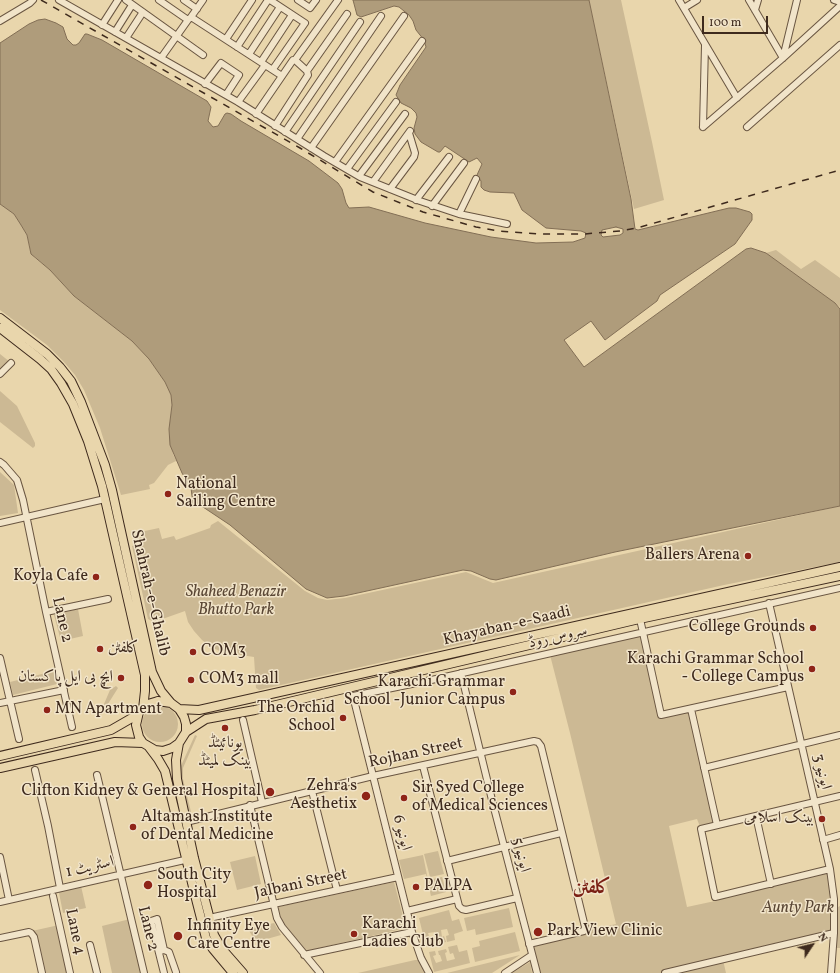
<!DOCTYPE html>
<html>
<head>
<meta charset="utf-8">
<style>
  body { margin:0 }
  #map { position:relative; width:840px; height:973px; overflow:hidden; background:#e9d6ac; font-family:Vollkorn,serif }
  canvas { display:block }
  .north { position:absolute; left:792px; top:925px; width:40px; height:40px; -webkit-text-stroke:3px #f1e4c9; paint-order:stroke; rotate:55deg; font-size:11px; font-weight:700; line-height:16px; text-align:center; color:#3e2a1d }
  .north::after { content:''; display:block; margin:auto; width:14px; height:18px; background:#3e2a1d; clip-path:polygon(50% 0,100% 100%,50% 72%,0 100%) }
  .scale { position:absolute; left:702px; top:16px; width:66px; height:18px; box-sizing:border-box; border:2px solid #3e2a1d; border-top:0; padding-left:5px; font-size:12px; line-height:14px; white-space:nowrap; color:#3e2a1d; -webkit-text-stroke:3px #f1e4c9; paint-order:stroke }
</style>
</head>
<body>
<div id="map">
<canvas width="840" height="973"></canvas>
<div class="north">N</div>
<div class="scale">100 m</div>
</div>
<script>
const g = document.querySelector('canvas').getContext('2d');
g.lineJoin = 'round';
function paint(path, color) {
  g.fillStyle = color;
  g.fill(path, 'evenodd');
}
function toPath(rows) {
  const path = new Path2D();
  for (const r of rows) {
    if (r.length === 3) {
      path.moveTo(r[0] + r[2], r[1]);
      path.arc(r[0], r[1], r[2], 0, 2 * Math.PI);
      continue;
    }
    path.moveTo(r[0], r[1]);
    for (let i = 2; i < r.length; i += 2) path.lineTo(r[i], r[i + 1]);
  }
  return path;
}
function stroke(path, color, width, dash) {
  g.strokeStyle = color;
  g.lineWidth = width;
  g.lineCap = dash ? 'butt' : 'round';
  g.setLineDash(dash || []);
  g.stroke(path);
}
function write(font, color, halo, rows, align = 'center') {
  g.font = font + ' Vollkorn,Amiri,serif';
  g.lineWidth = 3;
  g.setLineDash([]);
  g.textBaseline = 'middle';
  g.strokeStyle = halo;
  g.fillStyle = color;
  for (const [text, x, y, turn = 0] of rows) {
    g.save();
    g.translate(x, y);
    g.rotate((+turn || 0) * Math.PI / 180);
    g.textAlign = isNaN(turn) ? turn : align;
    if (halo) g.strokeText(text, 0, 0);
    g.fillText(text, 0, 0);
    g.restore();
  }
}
paint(toPath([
  [589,0,621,0,652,142,664,200,634,209],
  [0,204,14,214,21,225,27,235,30,250,35,258,50,270,74,296,132,341,149,359,165,382,171,395,172,405,169,429,173,454,177,462,176,461,168,465,154,483,149,485,150,489,121,495,100,428,84,390,75,375,64,362,47,345,0,310],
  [776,250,801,269,815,260,840,278,840,307,766,253],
  [0,354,10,362,0,372],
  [0,391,17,406,35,443,35,446,33,448,0,422],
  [0,472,14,485,18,513,0,516],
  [840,506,840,562,724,585,259,690,256,688,254,657,222,652,211,647,202,640,194,631,188,622,185,611,154,622,148,619,132,546,143,543,142,542,135,543,135,539,141,537,140,532,159,528,162,539,174,536,176,540,210,528,211,525,218,521,305,591,318,598,327,600,345,598,466,572,493,583],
  [78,609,83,636,61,641,54,615],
  [640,629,661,714,691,709,717,825,701,829,697,819,669,826,687,907,715,901,715,897,830,869,834,909,840,906,840,948,833,948,834,933,660,973,537,973,529,944,616,924,570,733,549,651],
  [54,671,57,684,13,695,10,682],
  [116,686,118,688,101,715,98,713,101,711,110,690],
  [160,724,18],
  [195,735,197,736,183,768,183,779,192,816,189,817,180,778,180,768],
  [409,751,411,760,396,763,394,754],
  [438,851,444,874,430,877,424,854],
  [423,855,428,880,442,877,446,892,431,896,426,874,404,879,399,860],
  [255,856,261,884,237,890,230,862],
  [394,882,406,928,306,951,284,926,278,907],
  [81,886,86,908,63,913,58,888],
  [509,908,513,927,476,935,475,929,467,931,464,918],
  [449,910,452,921,459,919,463,931,454,934,455,940,447,942,446,936,449,935,447,929,441,930,442,937,444,936,446,942,435,945,434,939,437,938,435,932,428,933,430,940,432,939,433,945,426,947,419,918],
  [130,919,142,973,112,973,102,926],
  [274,923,281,935,256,942,248,929],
  [59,925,70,973,42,973,32,931],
  [515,932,520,951,475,962,472,948,480,946,479,941],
  [457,945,459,952,467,950,470,963,434,972,429,952,435,951,436,955,433,956,436,963,442,961,440,955,439,955,438,951,446,949,447,952,445,953,447,961,455,959,453,953,450,954,448,947],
  [520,955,492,973,447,973],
  [420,960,427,973,358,973,415,960],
  [723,960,726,973,665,973],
  [530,962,532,973,512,973]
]), '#ccb994');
const water = toPath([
  [353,0,589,0,631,199,635,229,638,230,729,208,736,208,750,212,752,214,752,220,735,244,660,295,657,301,605,340,591,321,564,340,584,367,746,249,751,248,766,253,835,303,840,309,840,506,615,552,496,580,490,579,471,571,463,570,344,596,327,598,306,589,230,525,203,507,193,504,191,488,182,473,170,445,169,429,172,405,171,395,165,382,149,359,132,341,74,296,50,270,31,254,27,235,21,225,14,214,0,204,0,43,29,24,38,20,45,19,56,23,63,27,67,39,73,45,76,45,79,43,85,34,87,34,102,40,207,101,211,107,208,121,213,127,218,126,225,114,227,113,231,114,241,121,309,161,338,183,342,189,346,203,349,208,369,207,425,223,491,237,536,243,573,242,585,238,586,233,581,231,546,228,522,210,514,193,490,192,484,190,481,187,481,181,477,175,482,164,477,158,469,162,445,146,440,152,438,152,421,142,415,134,414,128,417,117,416,113,411,108,401,103,396,95,400,85,426,47,424,40,416,30,413,21,409,15,399,7,394,6,361,17,357,15,353,0],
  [616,227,623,229,623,233,620,235,603,237,601,235,602,230,616,227]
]);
paint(water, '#af9c7b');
stroke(water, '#826e55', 1);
const minor = toPath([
  [59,0,238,102,324,156,360,177,420,201,459,214,507,224],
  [126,0,203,55],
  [159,0,188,20,191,17,282,76],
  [184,0,197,9],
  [270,0,305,23,273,69],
  [298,0,310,8,316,0],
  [679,0,737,98],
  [749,0,783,58],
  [834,0,840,2],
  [684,8,697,0],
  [755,10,758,0],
  [191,17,203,0],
  [0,21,30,3,33,0],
  [102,25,118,0],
  [115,32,132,5],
  [126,38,143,12],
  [226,39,252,0],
  [237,47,268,0],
  [249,54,280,7],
  [161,58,188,20],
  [783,58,797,0],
  [295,60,338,0],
  [261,62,292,15],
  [307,71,347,14],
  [205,84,221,63,239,75,226,95],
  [238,102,265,65],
  [256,114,293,60,295,60,307,71,308,75,275,126],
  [703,127,783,58,840,6],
  [703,127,705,45],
  [747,127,840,45],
  [285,132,360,22],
  [297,139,381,16],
  [311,148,404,16],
  [335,162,422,41],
  [347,169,396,102],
  [359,176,405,114],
  [373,182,410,131],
  [390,189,414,157,415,153,409,133],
  [416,200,449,157],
  [432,206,464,163],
  [459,214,476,179],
  [0,374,11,363],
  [0,462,4,465,17,480,23,500,46,612,72,727],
  [0,523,105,499],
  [769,603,830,869,834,899,834,933,831,973],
  [46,612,108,599],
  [640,619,661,715,788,687],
  [0,658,19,739],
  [461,673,493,804,537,973],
  [0,703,64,690],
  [691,709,717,825],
  [243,720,262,802],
  [423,766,459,906,462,909,466,910,517,898],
  [704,768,840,735],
  [35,770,48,826,60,888],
  [97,775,144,973],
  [312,791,337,890],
  [250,805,277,918,282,927,320,973],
  [756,816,771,884],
  [186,822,373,776,534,741,538,742,541,746,585,927,584,931,529,944],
  [823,840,840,835],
  [0,857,9,900],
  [447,861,561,833],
  [830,869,715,897,701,829,840,796],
  [53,896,70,973],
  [0,902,189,859],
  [407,911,457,899],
  [209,918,398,877],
  [0,938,29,932,31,933,34,937,42,973],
  [90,945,97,973],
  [164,950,169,952,176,972],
  [159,951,164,950,157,919,151,921,164,973],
  [304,955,412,932],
  [429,973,421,958,412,932,353,696,436,679,840,588],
  [505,973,532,955],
  [665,973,834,933]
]);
const major = toPath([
  [0,318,47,354,60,367,71,381,81,402,105,465,112,490,152,672,161,691,171,703],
  [0,328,40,359,51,369,61,383,73,404,88,441,102,486,145,675,145,691,143,709],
  [158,701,171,703,179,709,184,717,186,724,186,732,179,743,172,748,163,751,155,750,143,743,139,737,136,725,139,712,148,704,158,701],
  [179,709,199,710,840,567],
  [186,732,206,719,255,710,635,620,840,576],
  [179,743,176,760,177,779,194,858,214,935,222,949,243,973],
  [149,747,158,759,165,771,194,891,206,938,213,949,233,973],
  [0,756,111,730,137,715],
  [0,768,115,742,143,743]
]);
stroke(minor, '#695541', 8);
stroke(major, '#3e2a1d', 10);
stroke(minor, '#f1e4c9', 6);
stroke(major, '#e9d6ac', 8);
stroke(toPath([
  [41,0,300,148,373,192,423,212,476,227,499,231,541,234,584,234,620,231,637,228,840,170]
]), '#3e2a1d', 1.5, [7, 7]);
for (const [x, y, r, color] of [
  [168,494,4,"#8f2418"],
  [748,556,4,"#8f2418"],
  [96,577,4,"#8f2418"],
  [813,628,4,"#8f2418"],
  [100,649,4,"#8f2418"],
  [193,652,4,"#8f2418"],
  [812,669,4,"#8f2418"],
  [121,678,4,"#8f2418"],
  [191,680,4,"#8f2418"],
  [513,692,4,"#8f2418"],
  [47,710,4,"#8f2418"],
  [343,718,4,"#8f2418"],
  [225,728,4,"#8f2418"],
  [270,792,5,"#8f2418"],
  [366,796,5,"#8f2418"],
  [404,798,4,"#8f2418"],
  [822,819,4,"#8f2418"],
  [133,827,4,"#8f2418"],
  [148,885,5,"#8f2418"],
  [416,887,4,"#8f2418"],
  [538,932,5,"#8f2418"],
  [354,934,4,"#8f2418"],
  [178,936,5,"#8f2418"]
]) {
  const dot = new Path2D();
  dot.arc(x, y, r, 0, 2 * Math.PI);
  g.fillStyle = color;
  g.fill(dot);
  stroke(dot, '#f1e4c9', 1.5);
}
write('16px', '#3e2a1d', '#f1e4c9', [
  ["National",176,485],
  ["Sailing Centre",176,503],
  ["Ballers Arena",740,556,"right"],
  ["Koyla Cafe",88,577,"right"],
  ["College Grounds",805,628,"right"],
  ["کلفٹن",108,649],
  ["COM3",201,652],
  ["Karachi Grammar School",804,660,"right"],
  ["- College Campus",804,678,"right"],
  ["ایچ بی ایل پاکستان",113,678,"right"],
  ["COM3 mall",199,680],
  ["Karachi Grammar",505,683,"right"],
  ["School -Junior Campus",505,701,"right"],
  ["The Orchid",335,709,"right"],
  ["School",335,727,"right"],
  ["MN Apartment",55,710],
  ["یونائیٹڈ",225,744,"center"],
  ["بینک لمیٹڈ",225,762,"center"],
  ["Zehra's",357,787,"right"],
  ["Aesthetix",357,805,"right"],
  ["Sir Syed College",412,789],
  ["of Medical Sciences",412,807],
  ["Clifton Kidney & General Hospital",261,792,"right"],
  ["Altamash Institute",141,818],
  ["of Dental Medicine",141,836],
  ["بینک اسلامی",814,819,"right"],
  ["South City",157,876],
  ["Hospital",157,894],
  ["PALPA",424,887],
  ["Karachi",362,925],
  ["Ladies Club",362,943],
  ["Infinity Eye",187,927],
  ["Care Centre",187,945],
  ["Park View Clinic",547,932]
], 'left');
write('16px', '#3e2a1d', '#f1e4c9', [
  ["Shahrah-e-Ghalib",149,593,77],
  ["Lane 2",61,620,77],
  ["Khayaban-e-Saadi",507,627,-13],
  ["سروس روڈ",558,638,-13],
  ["Rojhan Street",416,754,-12],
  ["ایونیو 3",821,772,77],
  ["ایونیو 6",401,833,76],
  ["ایونیو 5",520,855,76],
  ["اسٹریٹ 1",90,868,-13],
  ["Jalbani Street",301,885,-12],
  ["Lane 2",147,929,76],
  ["Lane 4",74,932,78]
]);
write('italic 16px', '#5a4735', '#f1e4c9', [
  ["Shaheed Benazir",236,593],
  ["Bhutto Park",236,611],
  ["Aunty Park",798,909]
]);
write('bold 20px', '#7a1f14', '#f1e4c9', [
  ["کلفٹن",592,889]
]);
</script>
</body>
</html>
